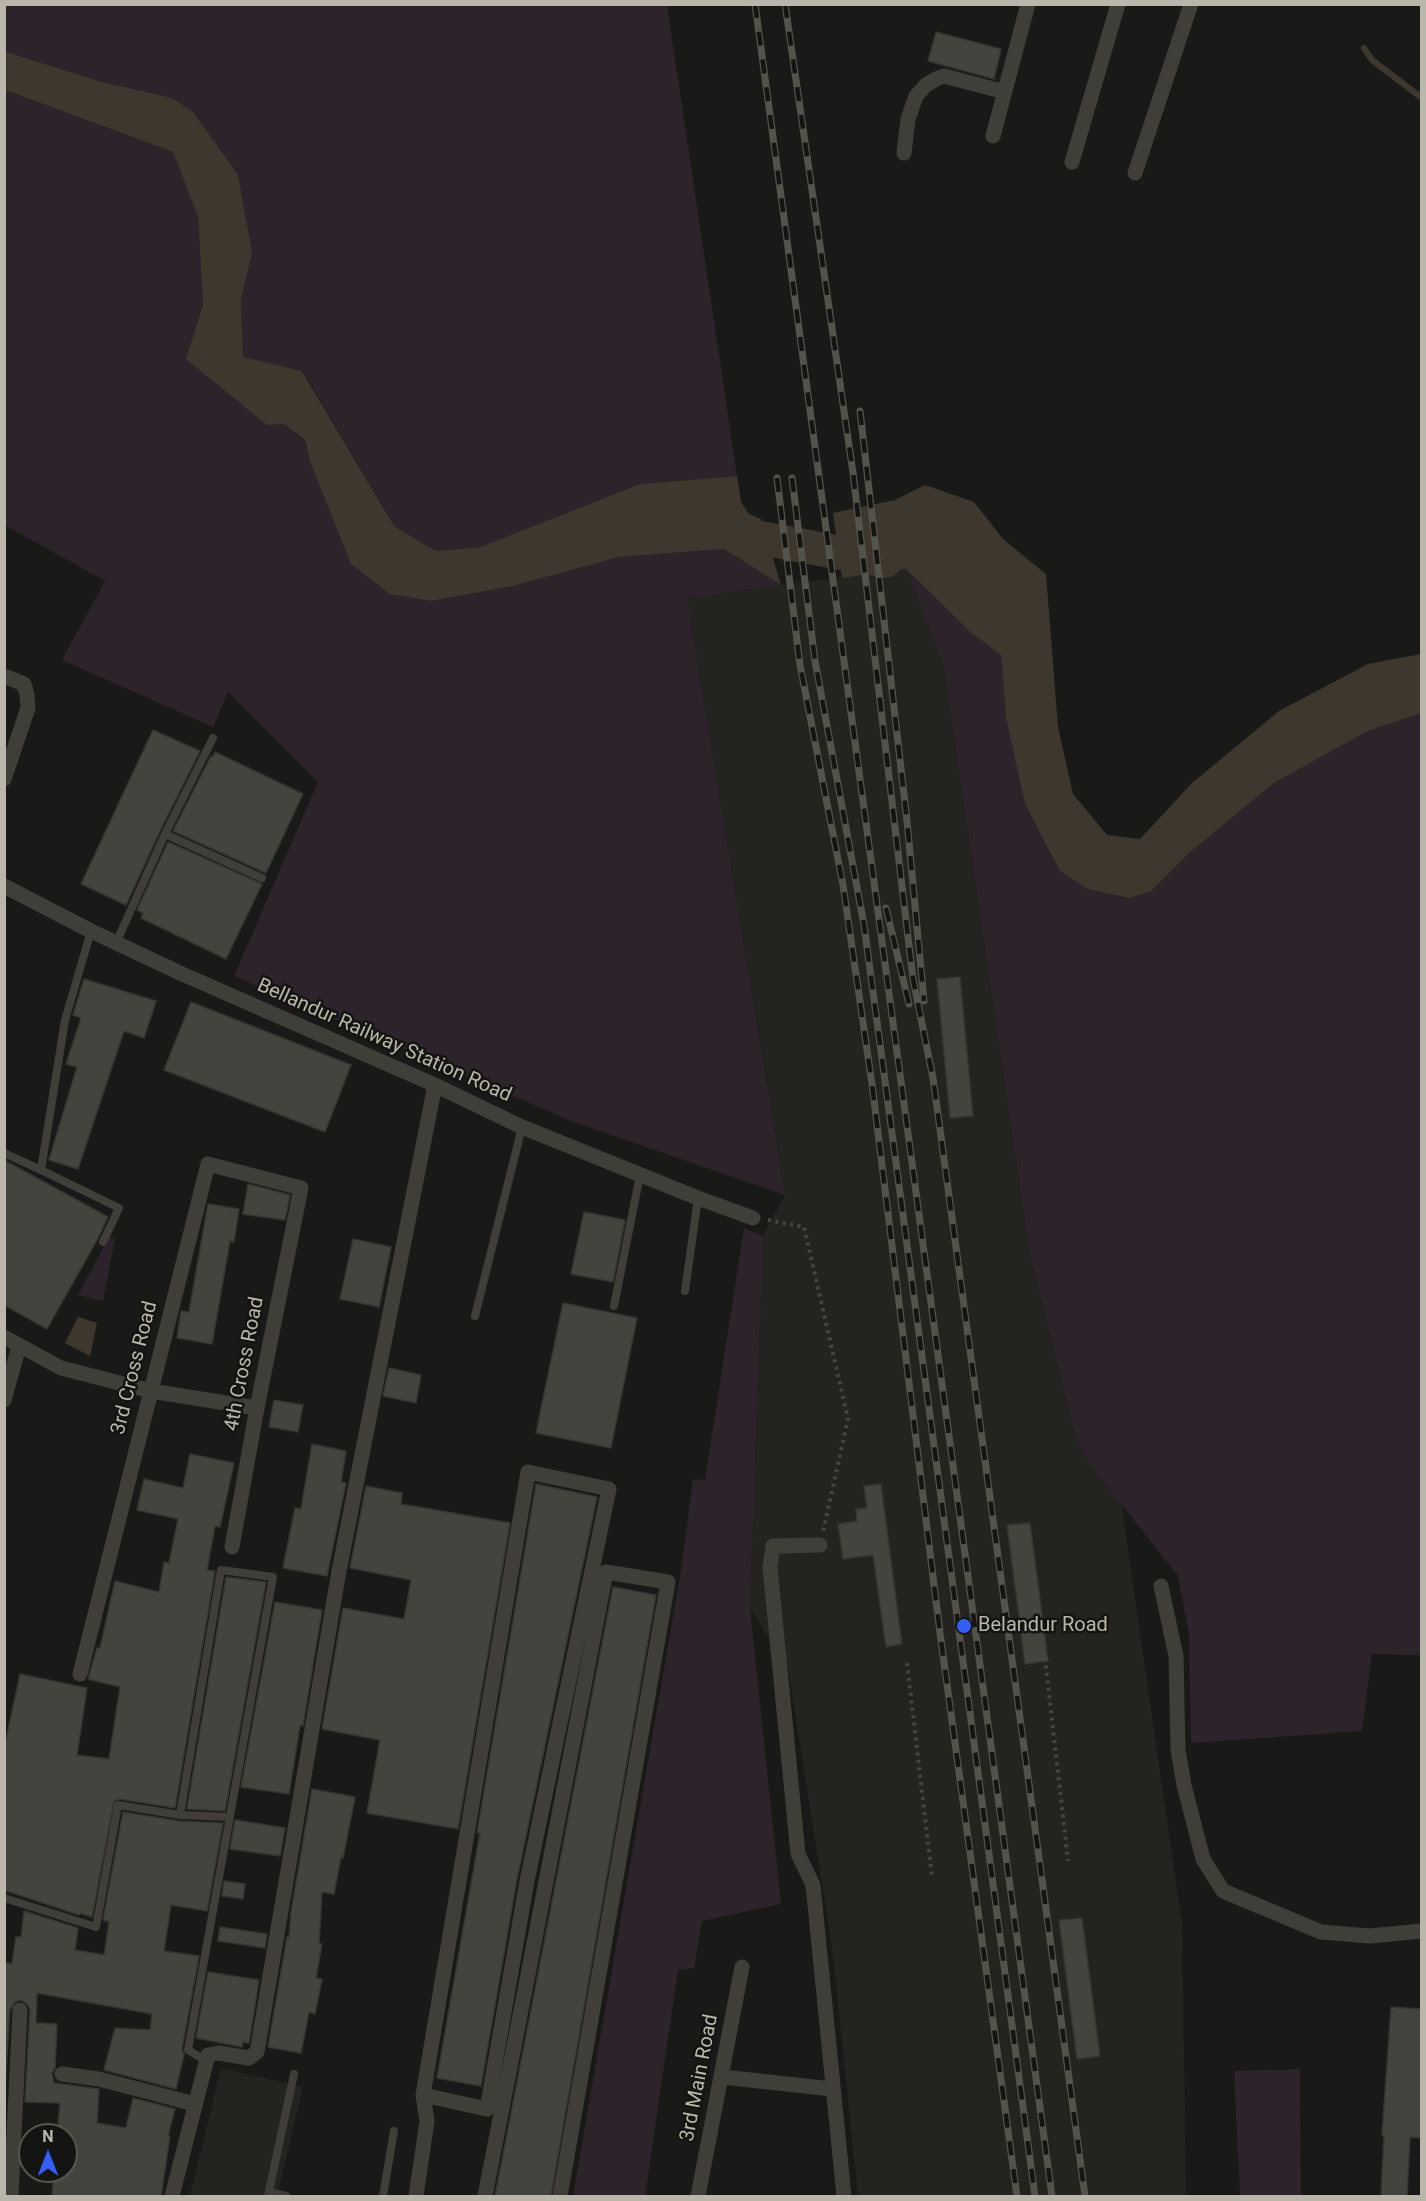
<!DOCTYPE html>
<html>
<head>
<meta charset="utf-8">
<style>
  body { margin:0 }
  #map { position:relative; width:1426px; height:2201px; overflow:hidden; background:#191a18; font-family:Roboto,sans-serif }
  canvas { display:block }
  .frame { position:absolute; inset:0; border:6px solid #bab7aa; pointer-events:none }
  .north { position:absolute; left:18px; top:2123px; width:60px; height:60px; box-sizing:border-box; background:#141512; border:2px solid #56564f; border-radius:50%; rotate:0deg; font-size:16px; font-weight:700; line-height:24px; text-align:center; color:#bab7aa }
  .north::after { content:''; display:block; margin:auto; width:21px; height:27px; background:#355ef4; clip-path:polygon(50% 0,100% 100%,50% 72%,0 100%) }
</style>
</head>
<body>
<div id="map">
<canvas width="1426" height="2201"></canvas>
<div class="frame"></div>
<div class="north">N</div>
</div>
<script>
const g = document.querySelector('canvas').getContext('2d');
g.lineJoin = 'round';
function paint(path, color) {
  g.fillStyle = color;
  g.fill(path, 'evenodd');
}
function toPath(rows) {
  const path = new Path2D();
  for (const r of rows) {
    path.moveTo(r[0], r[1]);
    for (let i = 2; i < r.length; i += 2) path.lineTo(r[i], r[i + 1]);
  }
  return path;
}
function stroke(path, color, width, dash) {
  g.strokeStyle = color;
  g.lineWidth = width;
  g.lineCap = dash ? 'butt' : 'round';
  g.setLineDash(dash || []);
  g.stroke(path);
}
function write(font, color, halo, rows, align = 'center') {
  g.font = font + ' Roboto,sans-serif';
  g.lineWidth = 5;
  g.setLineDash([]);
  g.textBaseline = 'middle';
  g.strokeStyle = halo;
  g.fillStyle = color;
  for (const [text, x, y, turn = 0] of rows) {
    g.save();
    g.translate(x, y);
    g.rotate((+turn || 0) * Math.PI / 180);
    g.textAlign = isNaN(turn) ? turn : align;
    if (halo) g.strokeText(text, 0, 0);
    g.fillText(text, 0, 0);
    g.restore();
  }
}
paint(toPath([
  [906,569,944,668,1030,1256,1076,1440,1089,1463,1121,1502,1182,1924,1186,2196,858,2196,832,1947,788,1668,750,1608,763,1236,785,1195,687,597],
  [221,2068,303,2087,277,2196,190,2196]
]), '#232420');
paint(toPath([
  [4,5,667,5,737,476,640,484,480,547,436,551,394,526,303,371,243,358,241,300,252,253,172,98,99,81,5,51],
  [4,90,173,152,198,217,203,304,186,359,284,424,305,441,310,461,431,601,513,586,619,557,724,549,781,585,687,598,785,1195,571,1121,234,976,318,782,228,692,213,727,62,660,105,581,5,525],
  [906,569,970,632,1001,655,1006,718,1060,871,1087,889,1129,898,1150,892,1189,853,1274,783,1368,731,1421,713,1421,1655,1372,1654,1362,1731,1191,1743,1189,1635,1178,1576,1089,1463,1076,1440,1030,1256,944,668],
  [744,1228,763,1236,750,1608,781,1904,702,1921,694,1968,678,1970,645,2196,573,2196,681,1571,693,1479,705,1480],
  [109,1237,115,1239,103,1301,78,1295],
  [1300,2069,1301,2196,1240,2196,1234,2071]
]), '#2d232a');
paint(toPath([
  [4,51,99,81,172,98,193,112,238,175,252,253,241,300,243,357,302,371,394,526,436,551,480,547,640,484,737,476,741,502,749,514,761,519,781,585,724,549,619,557,513,586,431,601,390,594,351,564,310,461,305,440,284,424,267,425,186,359,203,304,198,217,173,152,5,90],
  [925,485,974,502,1003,539,1046,574,1058,727,1073,794,1107,835,1140,839,1192,783,1279,711,1368,664,1421,654,1421,713,1368,731,1274,783,1189,853,1150,892,1129,898,1087,889,1060,871,1025,804,1006,718,1001,655,970,632,906,569,842,578,833,513,895,500],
  [78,1317,97,1323,90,1356,65,1343]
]), '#3e372d');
stroke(toPath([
  [1364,48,1372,60,1422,98]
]), '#3e372d', 6);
stroke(toPath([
  [722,531,885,561]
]), '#3e372d', 34);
const building = toPath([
  [936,32,1001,49,994,79,928,61,936,32],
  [153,730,200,751,160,831,126,905,81,884,153,730],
  [215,752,303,794,266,873,173,831,211,756,213,757,215,752],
  [168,842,262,884,226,959,141,918,143,913,137,910,168,842],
  [960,977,973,1116,950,1118,937,979,960,977],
  [84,979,156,1001,144,1038,124,1031,78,1169,49,1160,77,1067,66,1064,81,1018,73,1015,84,979],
  [191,1002,351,1065,325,1132,164,1070,191,1002],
  [4,1160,108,1217,97,1240,47,1329,4,1305,4,1160],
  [248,1184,290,1195,285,1220,243,1214,248,1184],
  [208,1204,239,1209,234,1242,230,1241,212,1344,177,1338,181,1311,189,1312,208,1204],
  [584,1212,625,1220,613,1282,571,1274,584,1212],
  [353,1239,391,1247,379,1307,340,1299,353,1239],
  [563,1303,637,1318,611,1448,536,1433,563,1303],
  [389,1368,421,1375,416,1403,383,1396,389,1368],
  [274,1400,303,1405,298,1432,269,1427,274,1400],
  [312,1444,346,1451,341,1482,346,1483,327,1576,283,1568,295,1508,301,1509,312,1444],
  [190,1454,234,1463,220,1527,215,1526,207,1570,215,1571,175,1808,119,1799,114,1801,92,1917,80,1913,79,1915,4,1890,4,1749,20,1674,87,1688,77,1755,109,1759,120,1687,88,1679,97,1648,100,1648,115,1581,159,1592,164,1562,169,1563,178,1519,137,1510,144,1479,183,1488,190,1454],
  [536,1484,597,1497,517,1879,481,2086,437,2078,480,1833,477,1833,536,1484],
  [881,1484,902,1644,886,1647,873,1555,843,1559,838,1524,857,1521,856,1509,867,1508,864,1486,881,1484],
  [366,1486,402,1493,401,1504,510,1523,458,1829,367,1813,380,1740,322,1729,343,1608,404,1619,411,1580,350,1568,366,1486],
  [1030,1523,1048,1661,1025,1664,1007,1525,1030,1523],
  [226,1577,266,1582,225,1811,187,1809,226,1577],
  [613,1587,656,1595,551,2196,495,2196,613,1587],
  [275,1602,322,1610,303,1726,300,1725,289,1794,241,1787,275,1602],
  [312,1789,355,1797,343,1858,341,1857,334,1894,322,1892,319,1944,322,1944,316,1978,322,1979,315,2014,309,2012,301,2053,268,2047,287,1937,289,1937,291,1912,312,1789],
  [123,1812,179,1821,223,1823,207,1911,171,1905,164,1951,199,1956,182,2049,184,2054,176,2089,104,2070,115,2028,150,2030,152,2014,37,1993,36,2023,57,2024,55,2068,52,2073,54,2083,99,2089,97,2123,126,2128,133,2098,175,2109,168,2136,170,2136,161,2196,52,2196,54,2171,66,2171,66,2135,57,2135,60,2103,25,2102,30,2010,28,2005,21,2000,15,2002,10,2010,4,2099,4,1962,12,1964,16,1937,21,1937,24,1911,78,1928,75,1950,104,1955,109,1922,103,1920,123,1812],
  [235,1820,285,1828,280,1856,230,1849,235,1820],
  [224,1881,245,1884,243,1899,222,1896,224,1881],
  [1082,1918,1100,2056,1077,2059,1059,1920,1082,1918],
  [220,1927,267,1934,265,1948,218,1941,220,1927],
  [208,1972,259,1980,249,2043,243,2042,242,2047,196,2038,208,1972],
  [1391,2007,1422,2009,1422,2138,1410,2137,1407,2196,1381,2196,1384,2136,1382,2135,1391,2007]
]);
paint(building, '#44443f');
stroke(building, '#353631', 1.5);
stroke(toPath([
  [768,1220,804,1227,848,1419,823,1532],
  [1045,1658,1068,1861],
  [907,1663,932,1877]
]), '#46453e', 4, [3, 4.5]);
stroke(toPath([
  [165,834,262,878],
  [116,943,165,834,213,738],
  [4,1153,41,1170,65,1020,91,931],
  [41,1170,119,1208,103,1242],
  [685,1291,698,1198],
  [614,1306,640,1175],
  [475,1316,522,1127],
  [180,1815,229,1817],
  [4,1898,96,1927,118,1805,180,1815,221,1570,273,1577,188,2050,205,2060],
  [269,2192,286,2196],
  [268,2196,294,2074],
  [383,2196,394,2131]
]), '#3f3e38', 8);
stroke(toPath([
  [993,136,1028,4],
  [904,153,908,119,916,96,926,85,936,79,944,76,1005,92],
  [1072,162,1118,4],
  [1135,173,1191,4],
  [4,676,24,684,27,695,28,708,4,779],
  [4,886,91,931,180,973,435,1085,522,1127,698,1198,753,1218],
  [4,1337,61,1368,151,1391,257,1408],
  [4,1400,19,1346],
  [820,1545,773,1546,770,1567,798,1854,813,1885,844,2196],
  [1161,1586,1176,1656,1178,1750,1184,1785,1203,1859,1223,1891,1321,1932,1370,1936,1422,1931],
  [80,1674,208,1164,301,1188,257,1408,232,1547],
  [62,2074,99,2079,195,2104],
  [723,2077,832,2089],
  [11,2196,20,2010],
  [172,2196,208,2055,218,2053,249,2058,257,2052,339,1571,435,1085],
  [416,2196,427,2121,423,2095,528,1472,609,1489,527,1881,487,2109,423,2095],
  [485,2196,606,1572,668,1582,560,2196],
  [698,2196,742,1967]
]), '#3f3e38', 15);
const rail = toPath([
  [755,4,1052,2196],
  [785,4,853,473,913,979,933,1078,1085,2196],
  [860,411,907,821,924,1001],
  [777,478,800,665,843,885,872,1084,940,1633,1017,2196],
  [792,478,815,661,864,925,1035,2196],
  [886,908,909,1004]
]);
stroke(rail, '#54534b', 7);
stroke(rail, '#141512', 4.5, [14]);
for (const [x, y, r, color] of [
  [964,1626,8,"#355ef4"]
]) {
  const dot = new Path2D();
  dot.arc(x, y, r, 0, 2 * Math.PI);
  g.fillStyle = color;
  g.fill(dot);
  stroke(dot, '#141512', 2);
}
write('20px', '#bab7aa', '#141512', [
  ["Bellandur Railway Station Road",384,1041,24],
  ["4th Cross Road",245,1364,-79],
  ["3rd Cross Road",135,1368,-76],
  ["3rd Main Road",700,2078,-79]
]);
write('20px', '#bab7aa', '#141512', [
  ["Belandur Road",978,1626]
], 'left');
</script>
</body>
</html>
